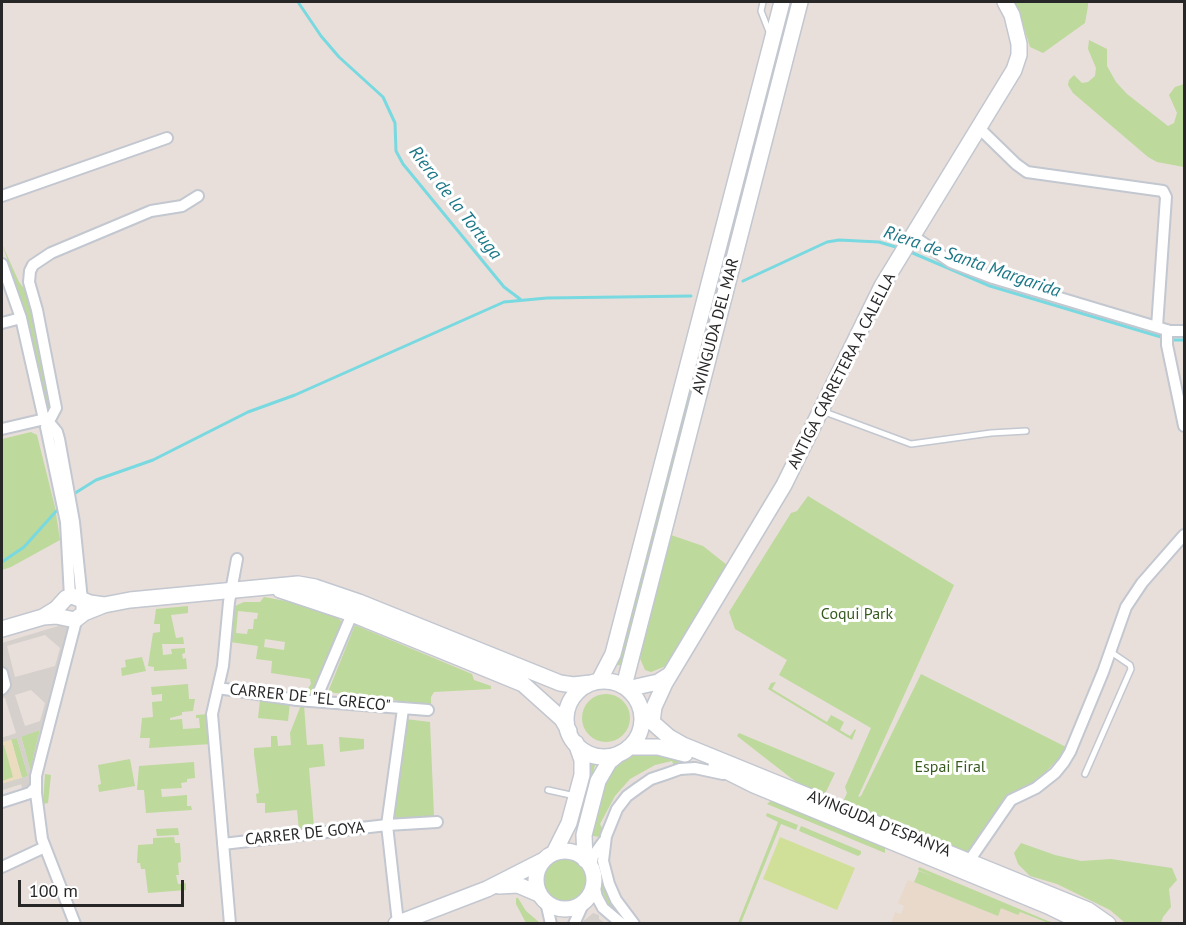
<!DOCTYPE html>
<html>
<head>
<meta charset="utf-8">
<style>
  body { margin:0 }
  #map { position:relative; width:1186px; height:925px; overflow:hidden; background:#e8dfda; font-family:"PT Sans",sans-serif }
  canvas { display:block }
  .frame { position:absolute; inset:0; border:3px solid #272727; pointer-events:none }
  .scale { position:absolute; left:18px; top:880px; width:166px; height:27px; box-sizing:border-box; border:3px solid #272727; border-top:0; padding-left:8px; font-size:18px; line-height:21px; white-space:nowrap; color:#272727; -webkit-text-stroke:4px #fff; paint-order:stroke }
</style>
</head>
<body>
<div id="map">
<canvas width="1186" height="925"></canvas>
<div class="frame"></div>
<div class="scale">100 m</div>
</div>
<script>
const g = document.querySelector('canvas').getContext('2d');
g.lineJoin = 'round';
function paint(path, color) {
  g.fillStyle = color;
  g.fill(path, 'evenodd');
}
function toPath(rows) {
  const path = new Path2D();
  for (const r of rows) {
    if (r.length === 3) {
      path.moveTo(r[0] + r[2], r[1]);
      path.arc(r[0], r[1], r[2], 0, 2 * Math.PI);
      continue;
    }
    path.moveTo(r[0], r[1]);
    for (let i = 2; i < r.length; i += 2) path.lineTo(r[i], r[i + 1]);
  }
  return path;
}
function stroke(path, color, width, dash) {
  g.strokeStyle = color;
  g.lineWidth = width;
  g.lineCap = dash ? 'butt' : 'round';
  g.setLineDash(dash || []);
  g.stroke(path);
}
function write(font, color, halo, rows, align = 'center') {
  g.font = font + ' "PT Sans",sans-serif';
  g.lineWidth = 6;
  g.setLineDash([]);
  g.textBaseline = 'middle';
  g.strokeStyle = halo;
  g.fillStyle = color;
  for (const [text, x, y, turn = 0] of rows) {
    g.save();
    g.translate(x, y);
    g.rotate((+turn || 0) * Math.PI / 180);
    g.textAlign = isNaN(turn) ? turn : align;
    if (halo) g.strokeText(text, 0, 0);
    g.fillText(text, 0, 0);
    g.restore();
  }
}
paint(toPath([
  [919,871,1046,923,891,924,895,912,901,914,904,906,898,903,908,880,914,882]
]), '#e8d9cb');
paint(toPath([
  [790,2,797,2,622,666,615,664],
  [1011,2,1088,2,1088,6,1085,23,1043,53,1030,47,1021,18],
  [1089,40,1107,49,1107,66,1116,82,1127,94,1168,126,1174,123,1177,113,1169,95,1175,87,1184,84,1184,167,1157,162,1148,157,1073,93,1068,85,1069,80,1074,75,1082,83,1088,82,1095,76,1096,68,1088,49],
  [2,244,19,282,29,295,53,405,48,413,14,279],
  [31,432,37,435,55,507,60,540,11,567,2,570,2,439],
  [808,496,954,585,858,797,861,796,921,674,1066,747,1063,754,1036,782,1020,791,972,855,951,845,949,848,842,804,847,793,845,787,871,728,779,675,787,660,735,629,729,612,791,513,797,511],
  [671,535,703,546,727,565,670,660,666,666,651,672,645,670,639,656],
  [264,597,297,603,338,618,342,622,313,696,302,697,311,684,310,679,271,673,272,661,256,659,258,646,230,642,235,606,244,602,260,602],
  [238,611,258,613,257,619,254,619,253,629,248,629,247,634,236,633],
  [265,639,285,642,284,650,264,647],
  [188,606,188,613,171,615,176,638,183,637,184,644,162,644,163,655,172,654,171,649,185,648,185,653,182,654,183,659,186,658,187,669,154,671,154,667,148,666,153,633,160,632,160,624,154,624,156,609],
  [355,625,472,674,474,680,491,686,491,689,434,692,431,697,431,705,328,692],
  [142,657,146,671,122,676,121,668,126,667,125,660],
  [776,682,772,689,827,722,831,715,844,722,840,730,850,736,855,729,856,730,852,740,768,689,771,683],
  [188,684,189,699,195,699,193,711,182,712,182,715,170,718,170,720,182,719,183,729,200,728,199,718,196,718,196,715,209,714,211,744,149,748,150,738,140,738,142,718,153,717,152,702,162,701,162,694,152,695,151,687],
  [606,718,24],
  [260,700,290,703,288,721,258,718],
  [301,705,304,705,307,745,323,744,325,766,309,768,314,827,299,829,297,810,265,813,265,803,257,803,256,794,259,793,254,754,254,748,271,747,271,736,277,736,278,746,291,745,290,733],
  [406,719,430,722,434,816,394,820],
  [40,730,34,754,31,773,21,736],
  [739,733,835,773,824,796,805,789,737,736],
  [7,736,21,784,2,790,2,738],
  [339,737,364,739,364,749,340,752],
  [17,738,28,776,22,778,11,739],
  [642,752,678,758,679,765,674,766,672,761,655,765,630,779,615,796,600,824,604,832,600,837,593,836,591,833,601,792,610,773,628,756],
  [130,759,135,786,99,792,98,785,101,784,98,765],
  [194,762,195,778,187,779,187,782,181,783,182,788,161,789,162,797,187,795,187,806,191,806,192,810,146,813,144,790,137,790,139,766],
  [591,764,595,765,581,820,577,817],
  [45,774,51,775,48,803,43,804],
  [773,799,885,847,885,853,767,804],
  [767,813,798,825,796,830,781,824,741,923,738,923,778,822,766,816],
  [801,826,861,851,861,854,858,856,799,831],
  [178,828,179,835,157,836,156,829],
  [174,837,175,843,180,843,181,862,178,863,179,875,176,875,178,884,186,883,186,890,148,893,145,869,141,869,140,863,137,863,138,845,153,844,153,838],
  [1021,843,1055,855,1081,861,1111,859,1172,868,1177,880,1169,889,1171,907,1163,917,1161,923,1124,922,1110,910,1057,884,1030,876,1018,864,1014,853],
  [601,854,622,916,620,916,609,907,601,888,597,863],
  [565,880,21],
  [919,867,1048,921,1055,923,1048,923,1020,912,1018,915,1001,908,998,916,914,882,919,871,934,877,918,870],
  [516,898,518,898,526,911,540,923,526,923,516,904]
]), '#bdd99c');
paint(toPath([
  [11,739,22,778,2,784,2,781,13,777,4,745,2,745,2,742]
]), '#ebdcc0');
paint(toPath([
  [780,837,855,868,837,910,763,879]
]), '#d0e099');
paint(toPath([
  [65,624,69,628,36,755,31,786,23,791,21,784,2,790,2,784,28,776,17,738,2,742,2,738,16,733,5,698,2,698,2,643],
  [45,635,60,648,55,666,15,677,7,646],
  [31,690,45,703,40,721,25,726,15,695],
  [40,730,34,754,31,772,21,737],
  [593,913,599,915,599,919,605,923,580,924]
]), '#d5d0cc');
stroke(toPath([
  [298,2,321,36,339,57,383,97,395,123,396,151,403,164,504,287,520,299],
  [908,251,990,286,1161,337],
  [743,281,827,242,839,240,879,242,899,248],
  [1173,340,1184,340],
  [72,495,96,480,153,460,248,412,295,395,504,302,547,298,691,296],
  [2,562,24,547,59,508]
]), '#78d9e0', 3);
const lane = toPath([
  [763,2,761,11,770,34],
  [822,411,911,444,991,433,1026,431],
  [1085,774,1131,669,1130,665,1111,652],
  [548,790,575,796]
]);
const street = toPath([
  [978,127,1016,164,1027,172,1163,191,1166,197,1157,327],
  [2,196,167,138],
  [913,236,951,262,993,278,1170,331,1184,331],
  [2,264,21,318,43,415,57,432,59,439,74,522,82,600],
  [2,323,21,318],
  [1167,330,1167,345,1184,426],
  [2,429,45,419],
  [70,597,66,522,46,427,56,408,37,310,29,282,30,271,33,265,51,253,151,211,182,206,198,196],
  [2,673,5,685,2,689],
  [218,688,297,700,428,710],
  [315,701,352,614],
  [2,802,30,793,36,787],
  [223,844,387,825,437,822],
  [969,861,1011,800,1036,788,1055,773,1064,762,1070,752,1103,672,1126,607,1142,583,1184,535],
  [2,867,45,847],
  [591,868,593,856,604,841],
  [594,884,597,897,603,908,622,924],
  [546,902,551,924],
  [398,923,387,825,403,709],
  [75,924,42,839,36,793,36,776,41,756,76,621,79,618],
  [230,924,212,714,223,666,229,602,237,559],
  [574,924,584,902],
  [634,924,616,900,609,884,603,861,606,836,617,809,627,796,638,788,651,779,666,774,680,769,695,768,723,774]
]);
const secondary = toPath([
  [280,590,352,614,523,684,562,719,569,731],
  [84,613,104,605,130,600,298,584,315,587,359,602,560,683,573,685,591,683],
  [43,617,56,616,75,620,84,613,84,603],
  [2,629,43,617,56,609,66,598,72,596,90,603,104,605],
  [599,681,613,654,782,2],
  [604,719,38],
  [624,686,800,2],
  [627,689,658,682,669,675],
  [642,717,652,722,669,737,683,745,1088,910,1108,924],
  [652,722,654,707,665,683,784,485,882,286,1014,70,1019,55,1019,44,1012,15,1005,2],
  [629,747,658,747,685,754],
  [716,766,754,785,1048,906,1085,924],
  [565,880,29],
  [554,853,569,823,582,775,582,760,576,743],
  [585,860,584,835,598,781,609,762,620,753],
  [499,886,518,885,539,894],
  [396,924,487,889,544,860]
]);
stroke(lane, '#c2c7d0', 8);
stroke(street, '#c2c7d0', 14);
stroke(secondary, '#c2c7d0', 18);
stroke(lane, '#fff', 5);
stroke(street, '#fff', 10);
stroke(secondary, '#fff', 15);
write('16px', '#272727', '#fff', [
  ["AVINGUDA DEL MAR",716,326,-75],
  ["ANTIGA CARRETERA A CALELLA",842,371,-63],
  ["CARRER DE \"EL GRECO\"",310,698,6],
  ["AVINGUDA D'ESPANYA",879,824,22],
  ["CARRER DE GOYA",305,834,-6]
]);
write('16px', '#385b21', '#fff', [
  ["Coqui Park",857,614],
  ["Espai Firal",950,767]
]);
write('italic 18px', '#1b7787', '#fff', [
  ["Riera de la Tortuga",455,203,52],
  ["Riera de Santa Margarida",972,262,19]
]);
</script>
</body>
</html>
